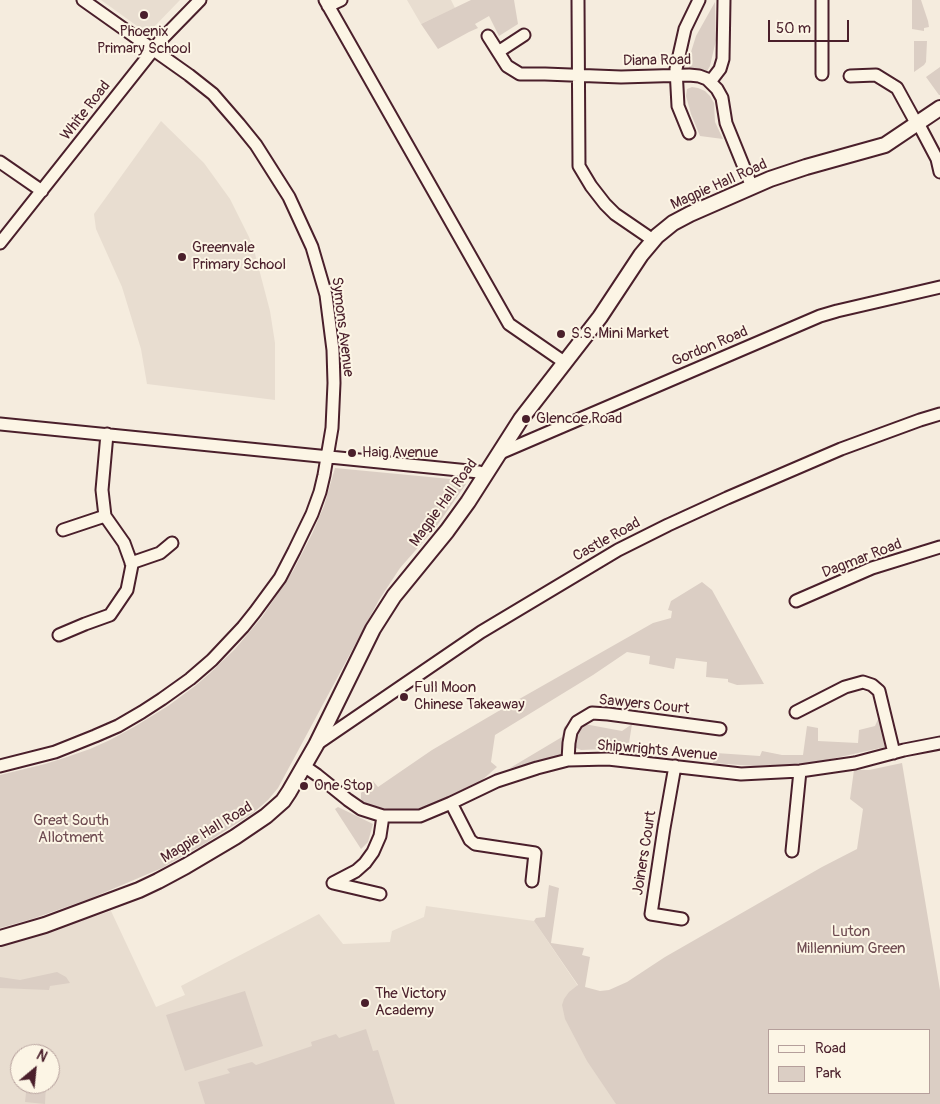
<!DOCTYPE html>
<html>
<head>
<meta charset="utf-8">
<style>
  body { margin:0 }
  #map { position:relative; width:940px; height:1104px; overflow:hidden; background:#f5ecde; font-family:Pangolin,sans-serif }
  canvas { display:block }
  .legend { position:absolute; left:768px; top:1029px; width:162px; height:65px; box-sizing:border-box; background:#fcf5e5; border:1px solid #b59f9b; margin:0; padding:6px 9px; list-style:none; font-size:15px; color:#4a1f2b }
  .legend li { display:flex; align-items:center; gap:10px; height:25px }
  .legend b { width:25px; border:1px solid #b59f9b }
  .north { position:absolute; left:10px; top:1044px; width:50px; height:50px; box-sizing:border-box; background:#fcf5e5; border:1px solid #b59f9b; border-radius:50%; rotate:28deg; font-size:14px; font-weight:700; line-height:20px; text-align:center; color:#4a1f2b }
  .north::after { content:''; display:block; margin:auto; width:18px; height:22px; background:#4a1f2b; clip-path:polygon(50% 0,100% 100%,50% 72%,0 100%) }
  .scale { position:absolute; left:768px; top:20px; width:81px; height:22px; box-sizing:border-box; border:2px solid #4a1f2b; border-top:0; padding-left:6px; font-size:15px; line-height:18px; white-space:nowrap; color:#4a1f2b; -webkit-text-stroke:4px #fcf5e5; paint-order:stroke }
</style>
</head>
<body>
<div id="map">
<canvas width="940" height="1104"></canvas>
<ul class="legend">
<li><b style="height:6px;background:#fcf5e5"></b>Road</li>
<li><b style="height:14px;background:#dbcec4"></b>Park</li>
</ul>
<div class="north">N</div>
<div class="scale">50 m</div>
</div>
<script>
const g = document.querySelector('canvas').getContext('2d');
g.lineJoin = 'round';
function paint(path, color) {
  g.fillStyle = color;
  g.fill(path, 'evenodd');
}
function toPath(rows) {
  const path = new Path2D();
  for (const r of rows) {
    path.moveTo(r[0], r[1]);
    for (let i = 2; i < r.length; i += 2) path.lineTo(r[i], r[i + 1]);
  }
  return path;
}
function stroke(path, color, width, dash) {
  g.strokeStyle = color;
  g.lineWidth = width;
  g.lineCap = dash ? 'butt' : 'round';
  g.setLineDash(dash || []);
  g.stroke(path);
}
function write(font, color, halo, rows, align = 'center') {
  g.font = font + ' Pangolin,sans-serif';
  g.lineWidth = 4;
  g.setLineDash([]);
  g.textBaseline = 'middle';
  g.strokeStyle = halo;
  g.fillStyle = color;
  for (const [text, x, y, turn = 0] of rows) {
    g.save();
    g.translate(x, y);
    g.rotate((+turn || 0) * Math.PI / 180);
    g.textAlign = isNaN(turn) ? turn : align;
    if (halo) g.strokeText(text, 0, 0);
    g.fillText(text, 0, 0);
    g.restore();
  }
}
paint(toPath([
  [101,0,180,0,150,31,147,32,144,31],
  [407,0,451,0,455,8,421,24],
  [161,121,204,163,230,199,249,237,254,250,270,311,275,343,275,400,147,384,141,349,122,287,96,229,94,214],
  [426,906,534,921,578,986,617,1104,0,1104,0,947,111,911,156,1007,185,995,181,986,319,914,343,944,390,942,392,931,424,917],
  [20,1054,50,1054,50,1084,20,1084]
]), '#e8ddd0');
paint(toPath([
  [471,0,514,0,518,24,499,36,489,16,475,24,478,28,469,32,438,49,421,24],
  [912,0,921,0,928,21,929,27,924,28,924,31,912,29],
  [715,2,716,40,710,66,707,71,689,69,691,52,696,36],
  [914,41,927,41,926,62,924,65,914,72],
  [940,67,940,95,939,95,926,77],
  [692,87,698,88,705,91,710,96,714,103,715,122,723,139,700,136,691,114,686,96,687,89],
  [335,468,461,480,466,484,436,527,400,568,379,600,278,788,268,800,253,813,206,843,162,868,89,899,32,919,0,928,0,775,45,764,64,758,90,749,110,740,134,727,168,706,195,686,209,674,235,649,262,617,293,571,312,534,324,506],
  [702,582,712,590,764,684,737,685,728,682,728,679,706,677,707,662,676,658,674,669,649,664,650,656,627,652,593,675,495,735,491,762,497,767,481,781,417,811,391,811,368,807,363,804,361,799,361,793,373,781,378,787,432,750,514,702,653,623,671,618,672,611,668,610,671,601],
  [882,716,885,747,822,761,787,765,754,766,713,763,716,753,760,756,762,751,782,755,803,755,807,726,818,728,818,741,858,743,859,730,875,726,879,717],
  [570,722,572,725,562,754,553,758,522,766,510,768,562,737,564,727],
  [579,723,622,731,632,724,629,743,647,744,646,755,604,749,581,750,574,747,573,734],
  [902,763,940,990,940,1104,616,1104,587,1061,565,1019,562,1005,564,999,569,992,578,985,534,921,536,918,545,917,549,885,559,888,551,943,584,948,582,955,590,957,585,987,600,991,609,990,627,982,665,957,822,867,857,849,863,809,850,799,854,770,869,770],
  [769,1030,929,1030,929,1093,769,1093],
  [338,807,373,824,368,842,361,849,335,809],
  [57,972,66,977,70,983,50,986,49,990,0,988,0,977,20,980],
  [245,991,263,1046,185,1071,166,1015],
  [366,1029,373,1051,378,1050,395,1104,205,1104,198,1082,230,1073,227,1069,252,1062,256,1065,312,1046,311,1042,336,1034,339,1038],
  [27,1084,46,1084,45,1104,25,1102]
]), '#dbcec4');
const minor = toPath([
  [325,0,509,324,564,362],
  [578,0,579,166,591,186,605,204,615,214,653,240],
  [822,0,822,74],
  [328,6,341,0],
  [488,36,507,66,520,74,545,74,621,77,689,75,699,76,707,79,717,89,722,98,726,123,752,187],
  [498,52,524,35],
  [850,76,876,75,897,88,914,119,918,123,937,159,940,172],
  [710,82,720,69,723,59,724,0],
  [689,133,678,106,676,69,685,29,699,0],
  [0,162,42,191],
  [0,243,161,40,200,0],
  [0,424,479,472,485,475],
  [498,454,820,316,837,311,940,287],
  [63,530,105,516],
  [131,563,160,553,172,543],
  [796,601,872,568,940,547],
  [59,635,85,624,110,615,127,590,132,565,124,543,105,516,102,490,107,434],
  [796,712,845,687,863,682,872,685,879,691,894,753],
  [317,744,481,632,618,550,668,525,727,498,841,449,920,420,940,414],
  [568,760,569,743,571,732,577,722,592,713,608,714,720,729],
  [0,766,55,752,95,736,118,726,142,712,162,699,190,679,212,660,243,627,255,612,280,578,294,551,312,514,320,492,324,475,332,428,334,383,333,350,326,295,312,247,289,197,256,145,239,124,213,94,189,75,83,0],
  [304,766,317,775,348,800,361,809,383,816,420,816,451,803,497,781,537,768,568,760,608,759,741,774,800,771,855,763,904,750,940,743],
  [675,766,664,828,651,914,682,919],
  [451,803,470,840,475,844,535,853,532,881],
  [792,851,800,771],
  [380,894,333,883,356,871,365,863,373,852,380,836,383,816]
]);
const tertiary = toPath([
  [0,938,45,925,139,890,158,881,186,866,235,837,266,816,283,801,289,792,316,745,373,629,394,596,447,531,468,502,521,419,600,317,641,255,657,236,673,223,690,214,770,179,806,167,885,145,940,108]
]);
stroke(minor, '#4a1f2b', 15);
stroke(tertiary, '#4a1f2b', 18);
stroke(minor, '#fcf5e5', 11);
stroke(tertiary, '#fcf5e5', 14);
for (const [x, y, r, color] of [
  [144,15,5,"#4a1f2b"],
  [182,257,5,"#4a1f2b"],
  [561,334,5,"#4a1f2b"],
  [526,419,5,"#4a1f2b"],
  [352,453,5,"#4a1f2b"],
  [404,697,5,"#4a1f2b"],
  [304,786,5,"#4a1f2b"],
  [365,1003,5,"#4a1f2b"]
]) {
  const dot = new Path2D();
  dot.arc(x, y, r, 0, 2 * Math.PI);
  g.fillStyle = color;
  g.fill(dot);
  stroke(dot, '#fcf5e5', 2);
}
write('15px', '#4a1f2b', '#fcf5e5', [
  ["Phoenix",144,32,"center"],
  ["Primary School",144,49,"center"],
  ["Greenvale",192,248],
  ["Primary School",192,265],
  ["S.S. Mini Market",571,334],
  ["Glencoe Road",536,419],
  ["Haig Avenue",362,453],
  ["Full Moon",414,688],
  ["Chinese Takeaway",414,705],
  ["One Stop",314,786],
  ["The Victory",375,994],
  ["Academy",375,1011]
], 'left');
write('15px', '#4a1f2b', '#fcf5e5', [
  ["Diana Road",657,61,-1],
  ["White Road",86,111,-52],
  ["Magpie Hall Road",719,185,-24],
  ["Symons Avenue",342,327,83],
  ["Gordon Road",710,347,-23],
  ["Magpie Hall Road",444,503,-54],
  ["Castle Road",607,540,-29],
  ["Dagmar Road",862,559,-21],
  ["Sawyers Court",644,705,6],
  ["Shipwrights Avenue",657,751,5],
  ["Magpie Hall Road",207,833,-31],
  ["Joiners Court",645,853,-81]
]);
write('15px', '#6e4b51', '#fcf5e5', [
  ["Great South",71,821],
  ["Allotment",71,838],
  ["Luton",851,932],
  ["Millennium Green",851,949]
]);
</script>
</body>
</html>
